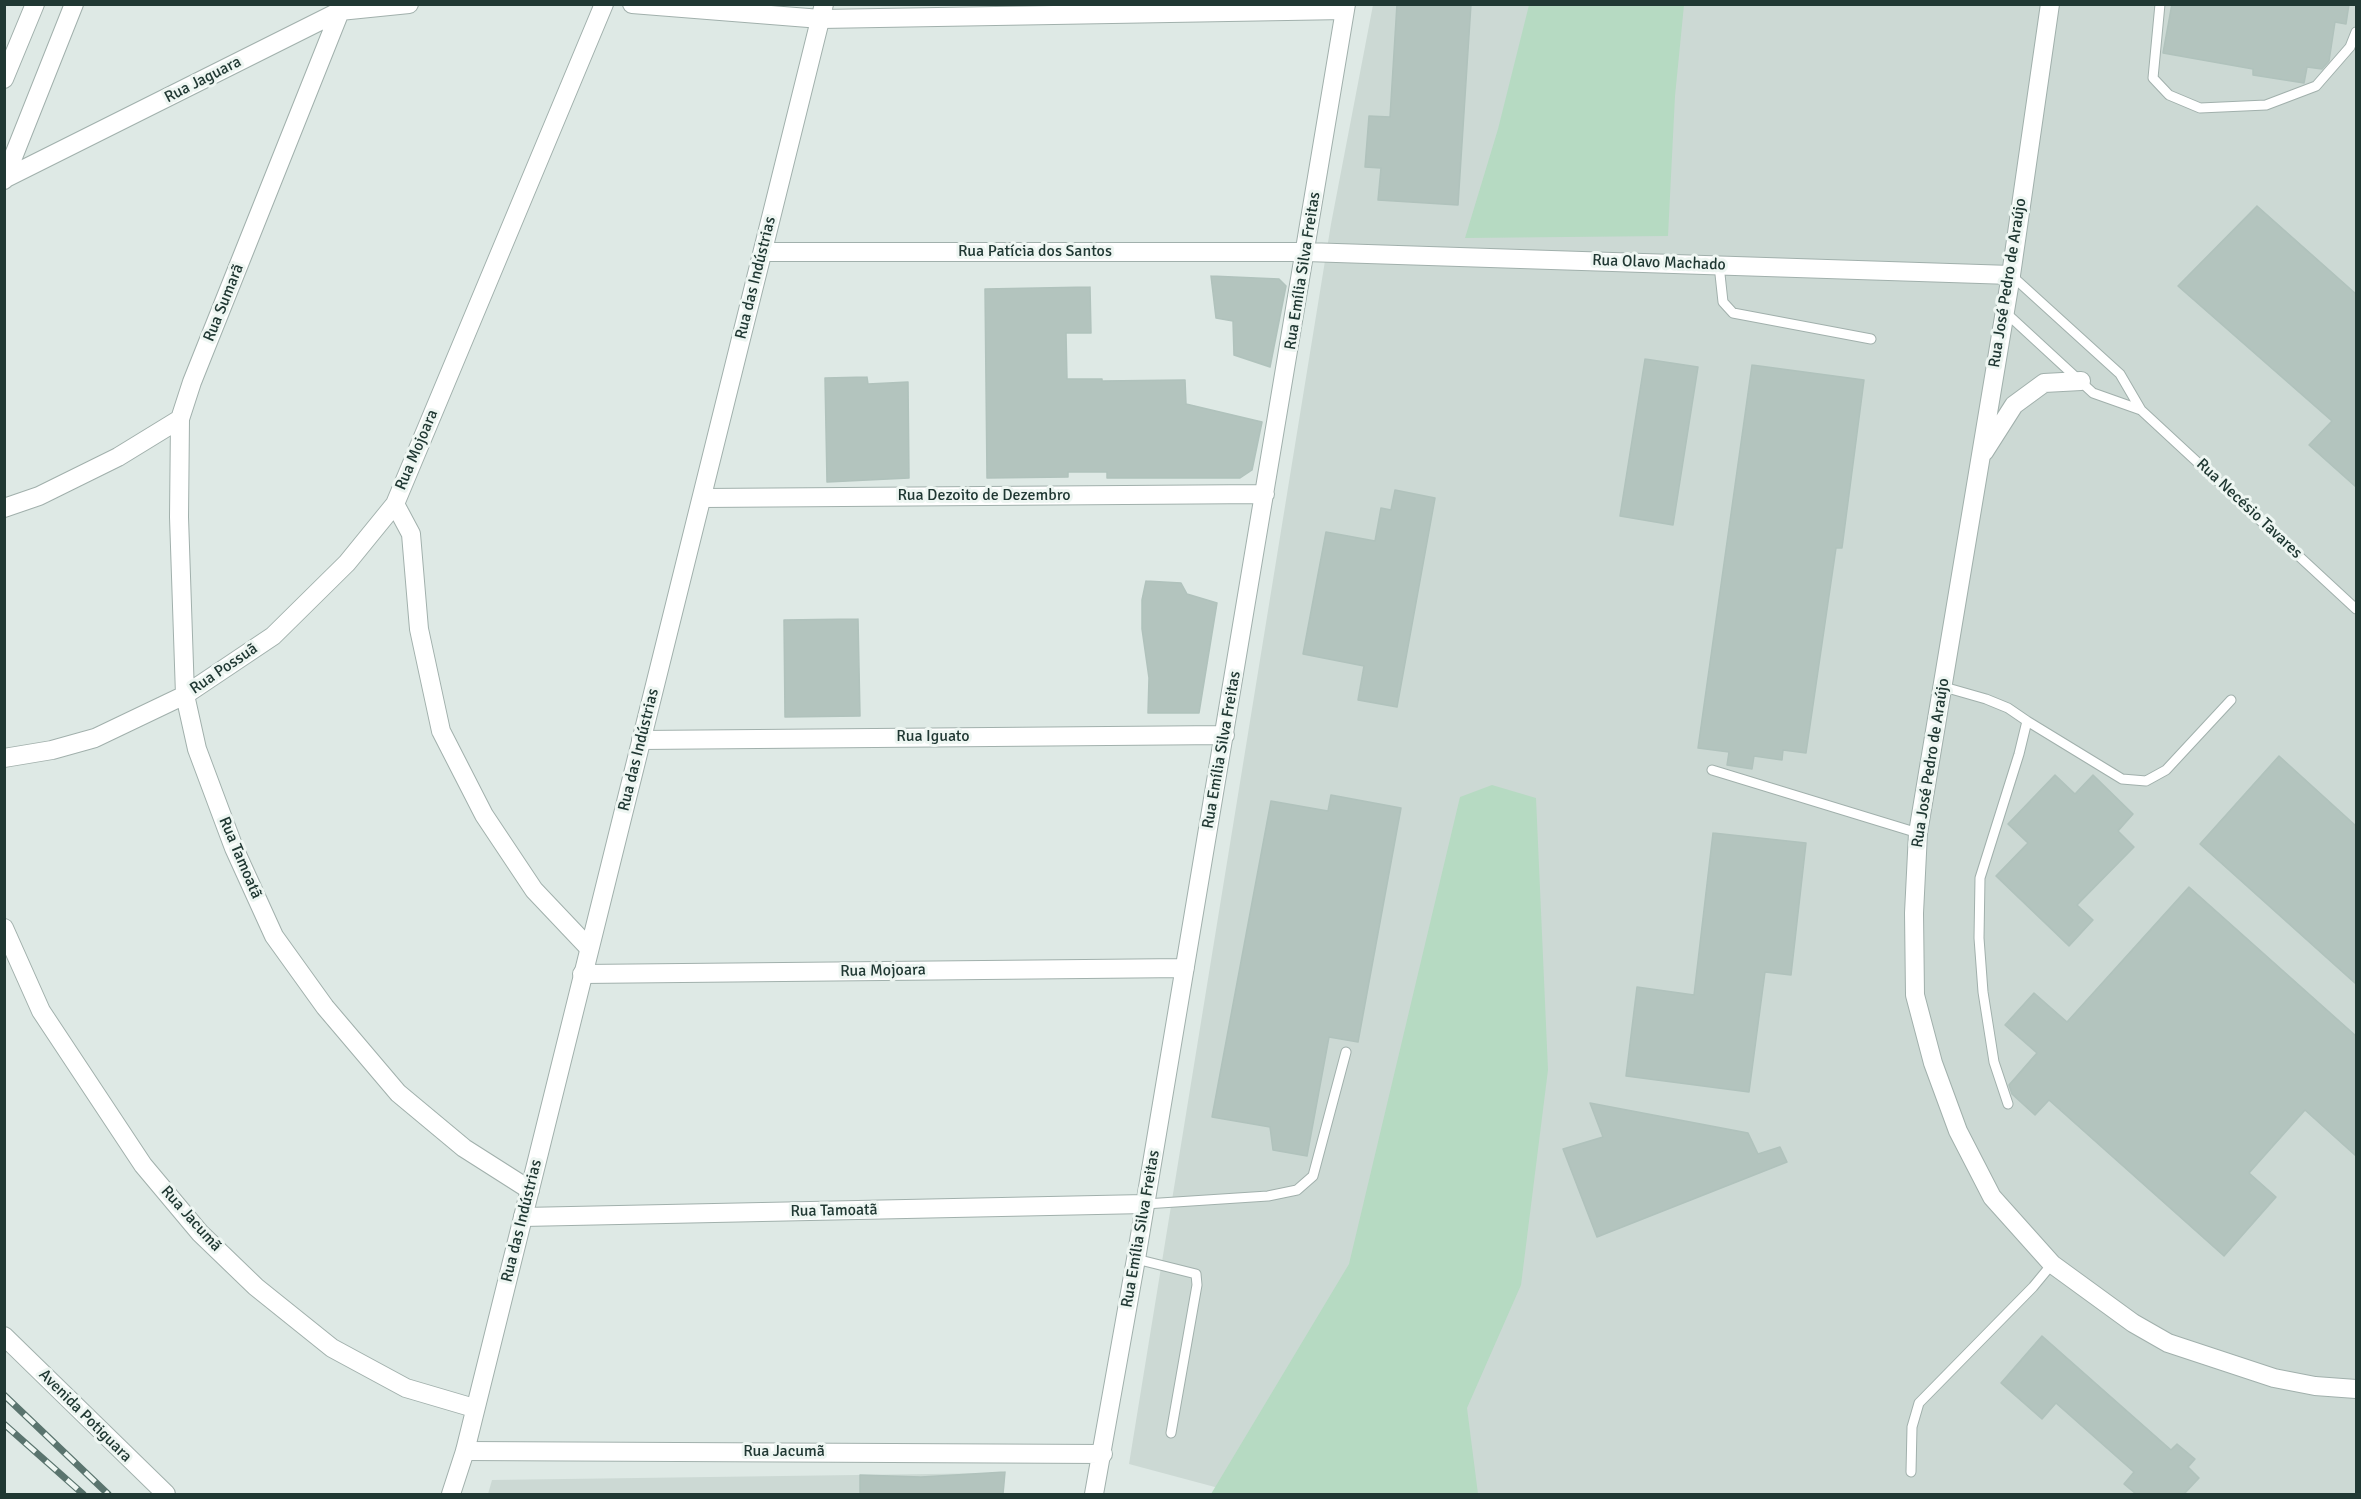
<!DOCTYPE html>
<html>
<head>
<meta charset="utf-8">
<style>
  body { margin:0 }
  #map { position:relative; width:2361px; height:1499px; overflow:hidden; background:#dee9e5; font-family:Signika,sans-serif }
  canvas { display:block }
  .frame { position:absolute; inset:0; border:6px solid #203833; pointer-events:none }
</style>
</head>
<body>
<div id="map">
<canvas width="2361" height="1499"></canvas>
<div class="frame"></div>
</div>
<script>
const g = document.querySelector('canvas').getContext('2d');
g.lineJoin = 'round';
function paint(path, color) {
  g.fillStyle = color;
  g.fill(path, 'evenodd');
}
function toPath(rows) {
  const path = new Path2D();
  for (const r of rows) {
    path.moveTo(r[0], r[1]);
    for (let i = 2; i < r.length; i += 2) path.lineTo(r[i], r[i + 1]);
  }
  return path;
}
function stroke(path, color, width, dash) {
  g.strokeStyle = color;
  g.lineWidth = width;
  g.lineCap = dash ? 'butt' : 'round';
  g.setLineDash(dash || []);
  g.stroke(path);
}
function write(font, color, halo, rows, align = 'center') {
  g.font = font + ' Signika,sans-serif';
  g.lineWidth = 6;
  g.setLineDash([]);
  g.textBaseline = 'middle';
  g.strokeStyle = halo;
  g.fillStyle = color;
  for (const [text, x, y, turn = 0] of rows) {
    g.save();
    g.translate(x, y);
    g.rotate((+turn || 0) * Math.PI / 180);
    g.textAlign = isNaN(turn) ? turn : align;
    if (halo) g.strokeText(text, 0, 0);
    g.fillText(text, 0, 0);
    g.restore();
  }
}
paint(toPath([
  [1373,5,2356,5,2356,1494,1241,1494,1129,1464,1331,224],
  [1001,1473,1002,1494,488,1494,492,1480]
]), '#ccd9d4');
paint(toPath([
  [1529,5,1684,5,1675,96,1668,236,1465,238,1498,129],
  [1492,785,1536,798,1548,1070,1521,1285,1467,1408,1478,1494,1211,1494,1349,1264,1460,797]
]), '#b6dac2');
const building = toPath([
  [1397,4,1471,4,1458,205,1378,200,1381,168,1365,167,1369,116,1390,117,1397,4],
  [2172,4,2349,4,2346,24,2335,22,2329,61,2322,69,2307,67,2304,83,2253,75,2253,69,2163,53,2172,4],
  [2257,206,2356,294,2356,487,2309,445,2332,421,2178,286,2257,206],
  [1211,276,1279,279,1286,286,1270,367,1234,355,1233,321,1216,318,1211,276],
  [1090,287,1091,333,1066,333,1067,379,1102,379,1102,381,1185,380,1186,404,1262,422,1252,470,1240,478,1107,478,1107,472,1068,472,1068,477,987,478,985,289,1090,287],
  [1645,359,1698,367,1673,525,1620,516,1645,359],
  [1752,365,1864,380,1842,548,1836,548,1806,753,1783,750,1782,760,1754,756,1752,769,1727,765,1729,752,1698,748,1752,365],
  [867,377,868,384,908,382,909,478,827,482,825,378,867,377],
  [1395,490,1435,498,1397,707,1358,700,1364,666,1303,654,1326,532,1375,541,1381,508,1391,510,1395,490],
  [1146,581,1181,583,1187,594,1217,603,1199,713,1148,713,1149,678,1142,629,1142,600,1146,581],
  [858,619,860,716,785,717,784,620,858,619],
  [2279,756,2356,826,2356,984,2200,844,2279,756],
  [2055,775,2075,794,2093,775,2133,814,2118,831,2134,847,2077,905,2093,920,2069,946,1996,876,2028,843,2008,824,2055,775],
  [1331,795,1401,808,1358,1042,1329,1037,1307,1156,1273,1150,1270,1127,1212,1117,1271,801,1328,811,1331,795],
  [1713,833,1806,843,1791,975,1765,972,1749,1092,1626,1076,1637,987,1694,995,1713,833],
  [2189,887,2356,1036,2356,1156,2305,1110,2249,1173,2276,1197,2224,1256,2049,1100,2035,1115,2012,1094,2009,1085,2037,1053,2005,1025,2034,993,2067,1022,2189,887],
  [1590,1103,1748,1133,1758,1154,1780,1147,1787,1162,1597,1237,1563,1149,1603,1137,1590,1103],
  [2042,1336,2171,1450,2177,1444,2195,1459,2188,1467,2199,1478,2184,1494,2136,1494,2124,1484,2134,1472,2056,1403,2042,1419,2001,1383,2042,1336],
  [1005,1472,1003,1494,860,1494,860,1475,921,1477,1005,1472]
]);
paint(building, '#b3c4be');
stroke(building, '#b0c2bc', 1.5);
const service = toPath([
  [2160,4,2153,78,2169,95,2200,108,2266,105,2316,86,2350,47,2356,32],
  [1719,265,1723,302,1733,313,1871,339],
  [2011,275,2120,374,2141,410,2356,609],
  [2004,311,2093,393,2141,410],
  [1944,687,1986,699,2008,708,2027,721,2019,754,1980,878,1979,938,1983,992,1994,1062,2008,1104],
  [2027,721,2122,779,2146,781,2166,770,2231,700],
  [1712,770,1918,833],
  [1145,1204,1268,1196,1297,1190,1313,1176,1346,1052],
  [1136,1259,1196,1274,1197,1285,1171,1433],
  [1911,1472,1912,1427,1919,1403,2033,1287,2052,1264]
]);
const minor = toPath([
  [343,4,192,382,180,419,179,517,185,695,197,749,234,848,274,936,325,1007,398,1093,464,1148,530,1190],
  [632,4,821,19,1345,10],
  [4,79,35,4],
  [4,179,340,11,409,4],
  [4,180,74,4],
  [763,252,1306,252,2011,275],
  [703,498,1265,494],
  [395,504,411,534,419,629,441,731,484,815,534,890,588,947],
  [4,508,39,496,118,457,180,419],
  [641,740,1225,735],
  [4,758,52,750,95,738,185,695,273,636,347,563,395,504,604,4],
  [4,928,41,1011,143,1165,200,1233,256,1287,332,1348,406,1388,474,1408],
  [582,974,1185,968],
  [523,1217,1145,1204],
  [4,1336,166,1494],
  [465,1451,1103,1454],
  [1094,1494,1136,1259,1346,4]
]);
const tertiary = toPath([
  [2050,4,2011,275,1918,833,1914,913,1915,995,1933,1063,1958,1131,1992,1197,2052,1264,2133,1323,2168,1343,2274,1378,2315,1386,2356,1389],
  [1984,452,2014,405,2044,383,2081,381],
  [451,1494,465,1451,824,4]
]);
stroke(service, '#a1b0ac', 11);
stroke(minor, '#a1b0ac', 20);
stroke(tertiary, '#a1b0ac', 20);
stroke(service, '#fff', 9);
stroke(minor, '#fff', 18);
stroke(tertiary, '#fff', 18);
const rail = toPath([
  [4,1395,108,1494],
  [4,1424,83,1494]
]);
stroke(rail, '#5a746e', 7);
stroke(rail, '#eef6f2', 4.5, [14]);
write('16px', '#203833', '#eef6f2', [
  ["Rua Jaguara",203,80,-27],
  ["Rua Patícia dos Santos",1035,252],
  ["Rua Olavo Machado",1659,263,2],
  ["Rua Emília Silva Freitas",1303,271,-81],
  ["Rua das Indústrias",756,278,-76],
  ["Rua José Pedro de Araújo",2008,283,-81],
  ["Rua Sumarã",224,303,-68],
  ["Rua Mojoara",417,450,-67],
  ["Rua Dezoito de Dezembro",984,496],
  ["Rua Necésio Tavares",2249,509,43],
  ["Rua Possuã",224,669,-34],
  ["Rua Iguato",933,737],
  ["Rua das Indústrias",639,750,-76],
  ["Rua Emília Silva Freitas",1222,750,-80],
  ["Rua José Pedro de Araújo",1931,763,-81],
  ["Rua Tamoatã",240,858,67],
  ["Rua Mojoara",883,971,-1],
  ["Rua Tamoatã",834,1211,-1],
  ["Rua Jacumã",191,1219,48],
  ["Rua das Indústrias",522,1221,-76],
  ["Rua Emília Silva Freitas",1141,1229,-80],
  ["Avenida Potiguara",85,1416,45],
  ["Rua Jacumã",784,1452]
]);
</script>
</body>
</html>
